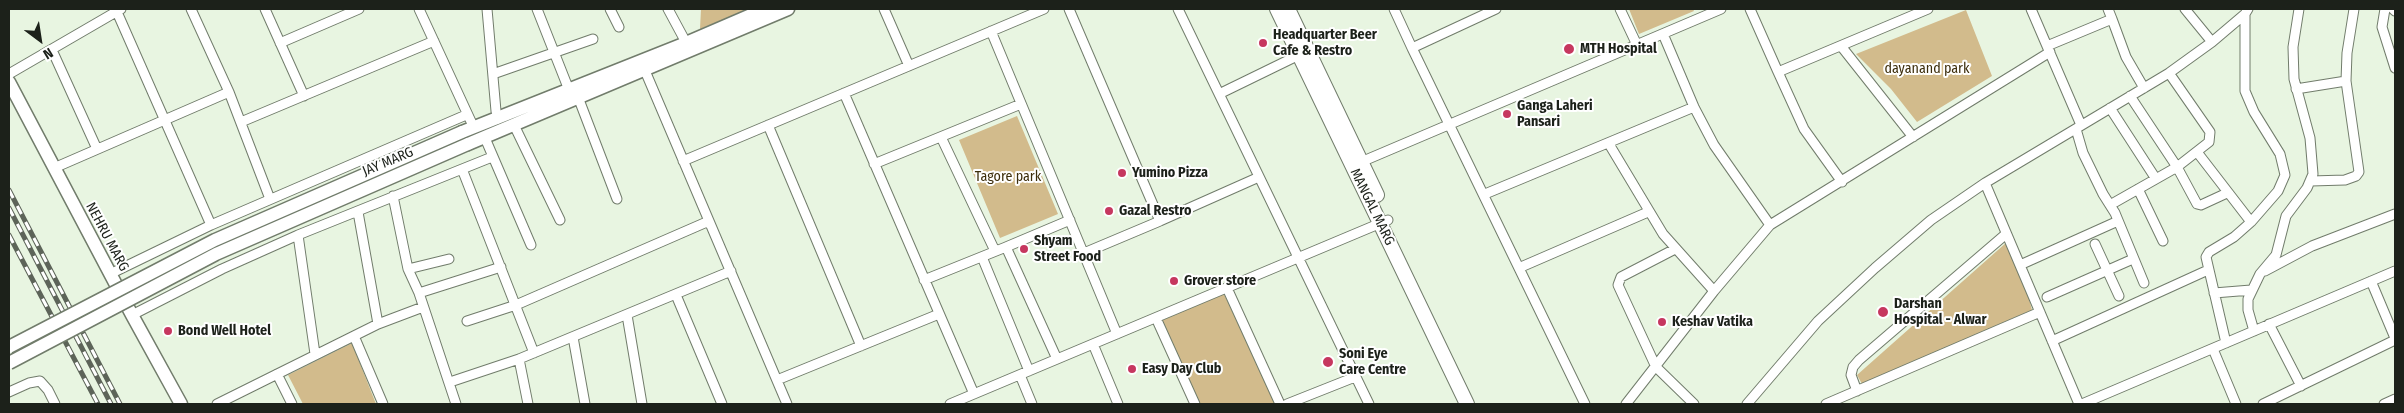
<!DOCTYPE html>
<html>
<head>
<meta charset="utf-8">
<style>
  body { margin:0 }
  #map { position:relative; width:2404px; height:413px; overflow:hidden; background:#e8f5e1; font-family:"Fira Sans Condensed",sans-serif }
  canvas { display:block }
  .frame { position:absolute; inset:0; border:10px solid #1c211a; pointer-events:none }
  .north { position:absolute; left:15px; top:15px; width:50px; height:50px; -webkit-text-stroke:4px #fff; paint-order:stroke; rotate:149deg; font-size:14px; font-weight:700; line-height:20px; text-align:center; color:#1c211a }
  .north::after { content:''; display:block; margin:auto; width:18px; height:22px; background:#1c211a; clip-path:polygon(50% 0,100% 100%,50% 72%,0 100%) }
</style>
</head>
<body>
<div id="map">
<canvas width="2404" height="413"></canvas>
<div class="frame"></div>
<div class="north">N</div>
</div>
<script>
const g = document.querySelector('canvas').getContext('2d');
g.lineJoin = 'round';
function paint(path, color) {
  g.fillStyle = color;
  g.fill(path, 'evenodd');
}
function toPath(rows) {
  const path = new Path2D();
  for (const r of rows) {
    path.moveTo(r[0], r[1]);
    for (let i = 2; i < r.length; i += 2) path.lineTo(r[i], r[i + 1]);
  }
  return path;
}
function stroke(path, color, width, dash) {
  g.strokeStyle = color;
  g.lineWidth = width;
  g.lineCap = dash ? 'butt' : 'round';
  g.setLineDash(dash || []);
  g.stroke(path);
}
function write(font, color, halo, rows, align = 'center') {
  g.font = font + ' "Fira Sans Condensed",sans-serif';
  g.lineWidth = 4;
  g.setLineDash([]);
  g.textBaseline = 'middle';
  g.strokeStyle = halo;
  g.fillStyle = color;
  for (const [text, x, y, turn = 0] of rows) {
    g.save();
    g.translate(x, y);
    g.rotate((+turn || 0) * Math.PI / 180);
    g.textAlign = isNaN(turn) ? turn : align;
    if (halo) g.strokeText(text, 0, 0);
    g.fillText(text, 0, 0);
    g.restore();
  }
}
paint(toPath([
  [701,9,749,9,700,29],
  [1629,9,1693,9,1694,11,1639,34],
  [1966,10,1992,76,1917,122,1891,89,1856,54],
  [1017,116,1058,214,1000,238,959,140],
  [2007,242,2020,265,2032,310,1862,384,1857,375],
  [1224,294,1276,404,1199,404,1161,317],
  [352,343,376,404,303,404,288,375]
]), '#d2bb8c');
const street = toPath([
  [191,9,229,92,270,199],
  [265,9,304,96],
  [419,9,474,128],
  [487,9,496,111,498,119],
  [537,9,569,90],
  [610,9,619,27],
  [668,9,689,48],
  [884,9,909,66],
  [1069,9,1160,221,1259,177],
  [1178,9,1369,404],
  [1394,9,1412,48],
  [1496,9,1412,48,1585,404],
  [1620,9,1637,45],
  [1750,9,1778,72],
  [2031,9,2081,125],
  [2185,9,2212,42],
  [2385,9,2382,27,2395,68],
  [2393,9,2395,11],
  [117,12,211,225],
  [2112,19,2126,57,2144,88],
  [991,31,1117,334],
  [1663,34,1694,107,1714,145,1770,225],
  [280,43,359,9],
  [1841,46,1913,137],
  [2047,46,2112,19,2108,9],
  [52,50,97,149],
  [643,66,787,404],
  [9,74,121,9],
  [493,74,593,39],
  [2296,89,2346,81],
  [844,93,974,394],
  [1219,94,1299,55],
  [2130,96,2177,167,2197,204,2201,205,2227,193],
  [578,97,617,199],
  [2110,108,2156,179],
  [241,122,434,41],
  [514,125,560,220],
  [768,125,861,346],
  [2076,129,2083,153,2103,194,2115,213,2144,283],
  [941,137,995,251],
  [485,138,531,245],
  [1609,144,1663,234,1714,291],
  [2197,152,2251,222],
  [683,161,1044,9],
  [1361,162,1721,9],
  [874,164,1021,104],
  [54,168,229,92],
  [462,169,534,353],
  [2311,181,2345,180,2356,176,2359,172,2346,81,2347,53,2354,9],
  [1842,182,1804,129,1778,72,1928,9],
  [1985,183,2079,404],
  [2138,189,2163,241],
  [1485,194,1694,107],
  [393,196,408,269,419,293,456,404],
  [2110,205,2177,167,2209,142,2210,132,2169,73],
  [358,212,378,324],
  [298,235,315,354],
  [2095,244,2119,296],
  [1006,247,1070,220],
  [1675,249,1621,277,1618,285,1656,367,1694,404],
  [1084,253,1160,221],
  [982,257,1029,371],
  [2020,265,2118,221],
  [1521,267,1648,212],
  [408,269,449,259],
  [2265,271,2312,246,2395,214],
  [110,274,211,225,466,115],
  [924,280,1006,247,1057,359],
  [2371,281,2395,338],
  [1227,288,1280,404],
  [419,293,501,267],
  [2214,293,2251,290],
  [676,295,722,404],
  [2047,297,2133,259],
  [132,315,222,269,298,235,492,157],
  [627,315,642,404],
  [1156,318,1195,404],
  [467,321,516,305,709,221],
  [2269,324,2301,386],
  [2254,331,2248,310,2248,299,2260,274,2276,255,2286,216,2307,188,2313,174,2310,138,2294,79,2293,47,2299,9],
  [354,336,383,404],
  [573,337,585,404],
  [2052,341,2208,270],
  [2226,343,2206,257,2209,252,2234,237,2251,222,2278,191,2285,175,2280,154,2254,112,2245,91,2245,14],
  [1093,344,1118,404],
  [2213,349,2236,404],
  [519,359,528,404],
  [277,374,292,404],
  [1020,375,1032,404],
  [777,380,939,314],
  [450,382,519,359,731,271],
  [1857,391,1851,375,1853,367,1859,360,2006,234],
  [9,392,29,383,40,381,48,390,55,404],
  [217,404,378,324,423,307],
  [950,404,1388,220],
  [1287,404,1355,377],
  [1626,404,1714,291,1770,225,2050,52],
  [1747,404,1818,321,1875,268,1931,220,1985,183,2169,73,2212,42,2245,14,2248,9],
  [1826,404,2040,312],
  [2082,404,2395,271],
  [2263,404,2395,340],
  [2384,404,2395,399]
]);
const secondary = toPath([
  [9,82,132,315,181,404],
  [462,132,686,43,765,9],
  [468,144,788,9]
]);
const primary = toPath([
  [1277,9,1467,404],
  [1288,9,1377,195]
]);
stroke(street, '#717c6b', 11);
stroke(secondary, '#717c6b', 15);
stroke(primary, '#717c6b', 16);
stroke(street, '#fff', 9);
stroke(secondary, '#fff', 12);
stroke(primary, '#fff', 14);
const rail = toPath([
  [9,190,120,404],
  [9,208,111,404],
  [9,235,98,404]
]);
stroke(rail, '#5d6459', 5);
stroke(rail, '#fff', 3, [9]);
const secondaryBridge = toPath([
  [9,347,215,240,462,132],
  [9,363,216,254,468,144]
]);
stroke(secondaryBridge, '#717c6b', 15, []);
stroke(secondaryBridge, '#fff', 12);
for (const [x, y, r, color] of [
  [1263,43,5,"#c6375f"],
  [1569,49,6,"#c6375f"],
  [1507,114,5,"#c6375f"],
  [1122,173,5,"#c6375f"],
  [1109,211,5,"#c6375f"],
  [1024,249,5,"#c6375f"],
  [1174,281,5,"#c6375f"],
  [1883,312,6,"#c6375f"],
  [1662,322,5,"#c6375f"],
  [168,331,5,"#c6375f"],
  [1328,362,6,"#c6375f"],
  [1132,369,5,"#c6375f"]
]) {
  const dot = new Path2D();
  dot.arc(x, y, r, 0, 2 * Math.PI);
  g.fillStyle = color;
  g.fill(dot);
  stroke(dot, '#fff', 2);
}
write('bold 14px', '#1c211a', '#fff', [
  ["Headquarter Beer",1273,35],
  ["Cafe & Restro",1273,51],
  ["MTH Hospital",1580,49],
  ["Ganga Laheri",1517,106],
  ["Pansari",1517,122],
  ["Yumino Pizza",1132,173],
  ["Gazal Restro",1119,211],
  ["Shyam",1034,241],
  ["Street Food",1034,257],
  ["Grover store",1184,281],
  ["Darshan",1894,304],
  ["Hospital - Alwar",1894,320],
  ["Keshav Vatika",1672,322],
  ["Bond Well Hotel",178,331],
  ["Soni Eye",1339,354],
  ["Care Centre",1339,370],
  ["Easy Day Club",1142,369]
], 'left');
write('14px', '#3c2d0b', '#fff', [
  ["dayanand park",1927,69],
  ["Tagore park",1008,177]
]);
write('14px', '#1c211a', '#fff', [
  ["JAY MARG",388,162,-23],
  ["MANGAL MARG",1372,207,64],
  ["NEHRU MARG",107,237,62]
]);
</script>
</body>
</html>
